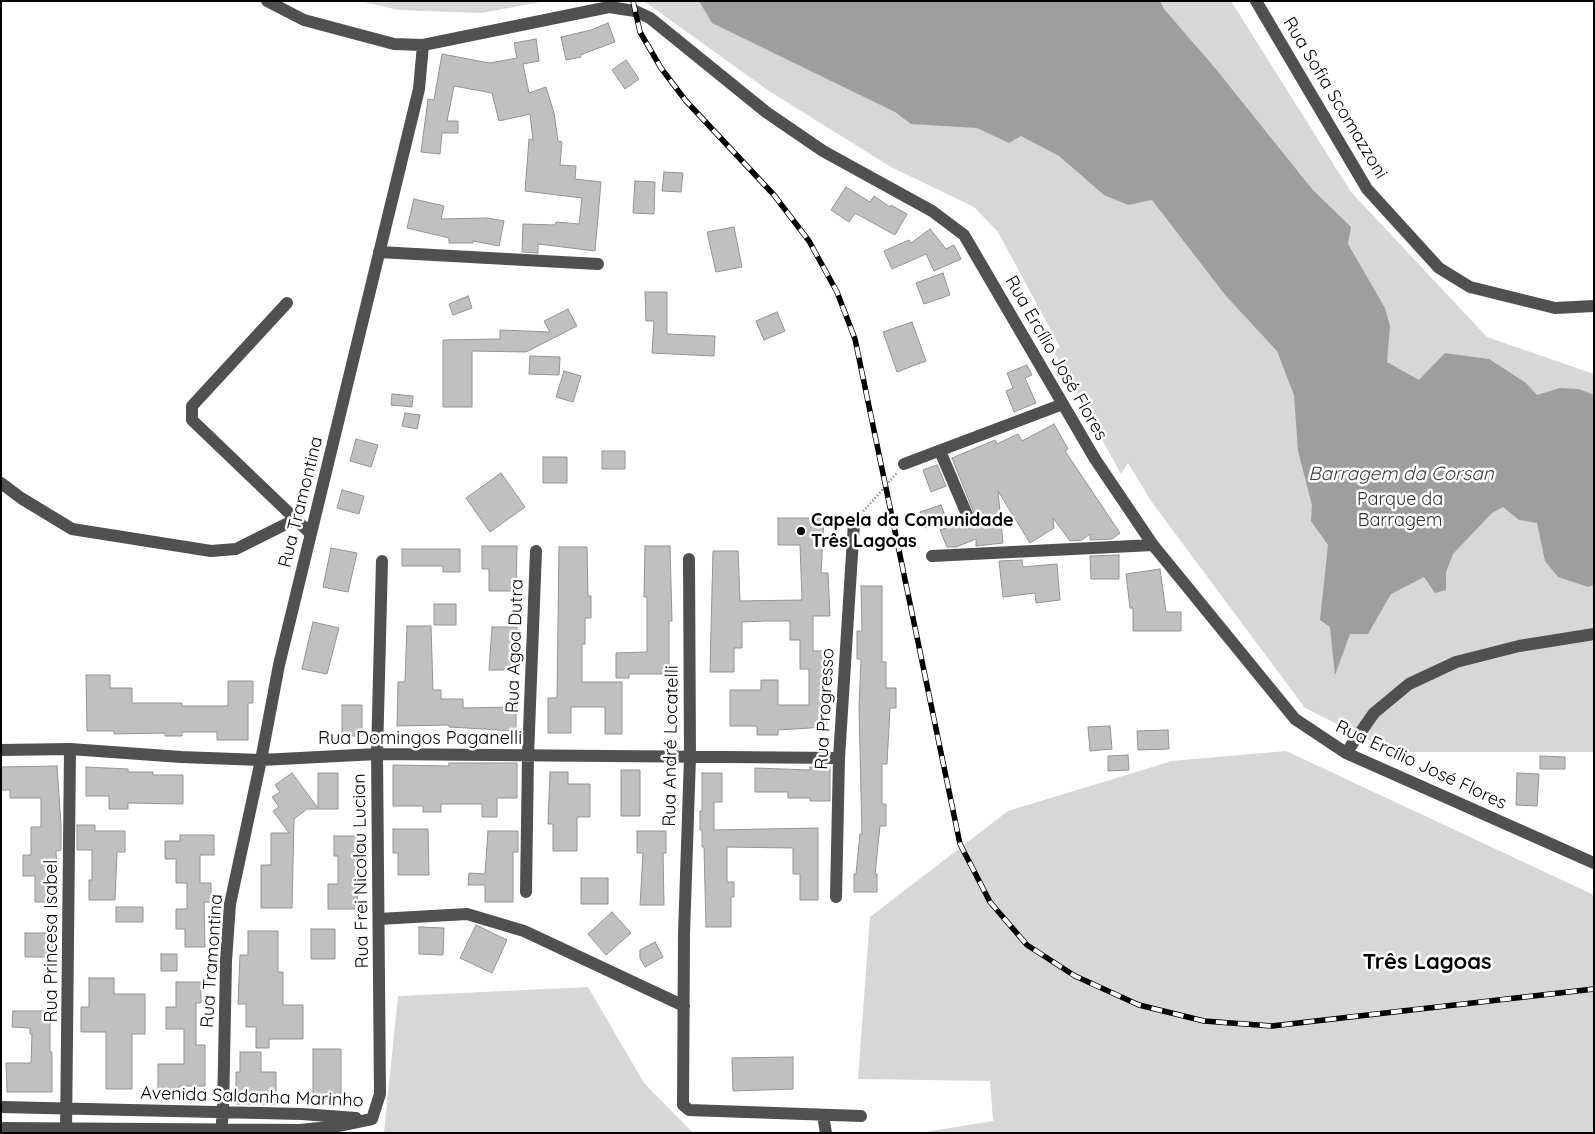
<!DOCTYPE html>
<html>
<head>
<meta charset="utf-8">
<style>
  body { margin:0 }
  #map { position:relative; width:1595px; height:1134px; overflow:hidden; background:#fff; font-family:Quicksand,sans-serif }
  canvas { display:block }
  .frame { position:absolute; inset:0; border:2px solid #000; pointer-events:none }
</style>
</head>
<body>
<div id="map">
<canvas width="1595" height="1134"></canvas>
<div class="frame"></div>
</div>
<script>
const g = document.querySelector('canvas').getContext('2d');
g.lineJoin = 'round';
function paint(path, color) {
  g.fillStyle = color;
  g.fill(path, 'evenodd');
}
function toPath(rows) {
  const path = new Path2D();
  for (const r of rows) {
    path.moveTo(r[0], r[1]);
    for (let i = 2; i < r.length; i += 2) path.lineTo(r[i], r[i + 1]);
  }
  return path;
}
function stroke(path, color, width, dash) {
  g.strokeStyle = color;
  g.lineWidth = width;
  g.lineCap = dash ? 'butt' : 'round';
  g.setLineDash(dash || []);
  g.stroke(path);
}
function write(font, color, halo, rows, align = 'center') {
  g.font = font + ' Quicksand,sans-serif';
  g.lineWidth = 5;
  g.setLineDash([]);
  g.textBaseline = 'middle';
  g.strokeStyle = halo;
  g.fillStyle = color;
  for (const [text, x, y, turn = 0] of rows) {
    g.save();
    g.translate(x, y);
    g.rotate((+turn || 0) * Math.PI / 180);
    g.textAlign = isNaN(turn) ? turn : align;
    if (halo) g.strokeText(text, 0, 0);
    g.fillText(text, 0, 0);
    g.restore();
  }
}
paint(toPath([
  [359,1,546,1,481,13,399,10],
  [640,1,1231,1,1351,192,1487,337,1594,374,1594,752,1393,752,1305,708,1151,501,1128,463,1121,474,1053,350,1060,347,998,232,974,207,891,167,769,91,648,4],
  [1286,751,1594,895,1594,1133,919,1133,993,1121,990,1081,858,1079,870,917,1008,811,1172,761],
  [588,987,644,1083,693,1133,384,1133,398,996]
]), '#d7d7d7');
paint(toPath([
  [699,1,1160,1,1164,9,1215,68,1312,189,1351,227,1348,244,1385,308,1390,326,1387,362,1419,380,1445,353,1489,359,1526,383,1537,395,1560,388,1579,389,1594,395,1594,585,1588,587,1558,577,1545,561,1537,523,1519,520,1503,507,1492,513,1453,554,1446,572,1446,590,1435,593,1424,577,1391,594,1368,634,1350,634,1335,675,1330,627,1320,620,1328,545,1311,521,1312,505,1298,451,1294,395,1277,351,1226,296,1152,200,1128,205,1104,195,1059,156,1021,136,1009,143,977,128,911,124,895,112,712,23]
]), '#9e9e9e');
const building = toPath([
  [608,23,615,42,580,55,581,57,566,60,561,37,591,30,608,23],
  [536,39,539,61,523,64,529,93,546,87,554,113,558,141,562,142,560,165,576,166,575,179,601,182,595,251,538,244,538,253,522,252,523,224,555,225,556,222,579,224,582,198,525,191,529,139,533,140,530,114,499,121,492,93,454,86,447,121,458,121,458,133,442,133,440,154,421,152,428,99,434,100,442,54,490,63,517,58,514,43,536,39],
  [626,60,639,79,625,89,612,70,626,60],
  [664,172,683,173,681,192,662,191,664,172],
  [635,181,655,182,654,214,633,213,635,181],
  [846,187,870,202,874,196,890,207,891,205,907,214,895,235,855,213,849,222,831,210,846,187],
  [414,199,444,206,441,219,488,218,504,221,499,246,473,241,473,243,449,243,449,238,407,228,414,199],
  [734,227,742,267,716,272,707,232,734,227],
  [930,229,946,249,954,245,961,259,934,271,926,254,892,269,884,251,909,240,911,243,930,229],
  [943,273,950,295,924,304,916,283,943,273],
  [645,292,667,292,667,334,715,336,714,356,652,353,654,321,646,321,645,292],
  [468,296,472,308,453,315,449,304,468,296],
  [568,309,577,326,526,352,472,351,472,407,443,407,443,340,500,339,500,330,550,332,544,321,568,309],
  [777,312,785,331,764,340,756,321,777,312],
  [912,322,926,361,897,372,883,332,912,322],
  [530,356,560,357,559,375,529,374,530,356],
  [1027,365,1032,375,1025,378,1036,403,1014,412,1006,391,1013,388,1007,373,1027,365],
  [564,371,581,376,573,402,556,397,564,371],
  [392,394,413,396,412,407,391,405,392,394],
  [405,413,420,415,417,429,402,426,405,413],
  [1054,424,1068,449,1065,451,1120,533,1112,539,1090,540,1090,534,1082,540,1070,541,1053,518,1054,528,1030,543,998,491,1003,543,976,546,976,539,956,547,947,547,940,530,962,522,971,525,976,518,952,458,995,440,997,444,1018,434,1022,441,1054,424],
  [356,439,378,445,371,467,350,461,356,439],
  [602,451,625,451,625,469,602,469,602,451],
  [543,457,567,457,567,483,543,483,543,457],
  [937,465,946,486,931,492,923,470,937,465],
  [501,473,525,507,490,532,466,498,501,473],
  [342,490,364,496,359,514,337,508,342,490],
  [941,505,947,521,926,528,920,512,941,505],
  [778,518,824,518,821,573,828,573,830,616,813,616,813,651,831,651,826,727,778,730,778,735,757,735,757,726,730,726,730,690,761,690,761,680,778,680,778,705,809,705,809,669,800,669,800,640,790,640,790,621,765,621,742,622,742,648,734,648,734,672,710,672,713,551,738,551,740,601,802,600,800,545,778,545,778,518],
  [482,546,517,546,516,591,489,591,489,569,482,569,482,546],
  [645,546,670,546,672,621,669,621,669,674,629,674,629,678,616,678,616,653,647,652,647,597,644,597,645,546],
  [559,547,587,547,588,596,591,596,591,618,585,618,585,644,582,644,582,682,622,682,622,734,605,734,605,707,571,707,571,733,548,733,548,698,557,698,559,547],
  [331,548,357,553,348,592,323,587,331,548],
  [402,549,460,549,460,572,443,572,443,566,402,566,402,549],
  [1119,555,1119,579,1091,579,1090,556,1119,555],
  [1022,560,1023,567,1057,564,1060,600,1036,603,1035,593,1003,597,999,561,1022,560],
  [1160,569,1166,612,1181,612,1181,631,1133,631,1133,608,1130,608,1126,574,1160,569],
  [861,586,882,586,882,662,886,662,886,688,896,688,896,708,890,708,887,764,882,764,882,804,886,804,886,826,880,826,875,874,877,874,877,892,854,892,854,874,856,874,860,834,862,834,859,708,861,659,857,659,857,631,862,631,861,586],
  [434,604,456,604,456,625,434,625,434,604],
  [313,622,339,628,327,674,302,669,313,622],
  [407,626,431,626,433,690,441,690,441,699,463,699,463,708,516,707,516,731,449,727,449,725,397,726,398,682,405,682,407,626],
  [492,627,517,627,515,670,489,670,492,627],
  [86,675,110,675,110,688,132,688,132,703,182,703,182,706,228,706,228,681,253,681,253,703,248,703,248,740,217,740,217,732,182,732,182,736,165,736,165,733,114,734,114,731,87,731,86,675],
  [342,705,362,705,362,736,342,736,342,705],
  [1110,726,1112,749,1090,751,1088,727,1110,726],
  [1168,730,1169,749,1138,750,1137,731,1168,730],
  [1128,755,1129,770,1108,771,1108,756,1128,755],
  [1540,756,1565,757,1565,769,1540,769,1540,756],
  [449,763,517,763,517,798,497,798,497,817,482,817,482,804,441,804,441,812,423,812,423,806,393,806,393,765,449,766,449,763],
  [57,766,61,825,61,850,56,851,58,899,52,899,52,902,35,902,35,876,23,876,23,855,31,855,31,827,41,827,41,798,10,798,10,790,1,790,1,767,57,766],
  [86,767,128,769,128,772,153,772,153,775,183,775,183,804,128,803,128,809,109,809,109,796,86,796,86,767],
  [810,767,830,767,830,801,810,801,810,798,788,798,788,792,755,792,755,768,810,770,810,767],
  [621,770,640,770,640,816,621,816,621,770],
  [550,772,568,772,568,784,590,784,590,817,577,817,577,851,553,851,553,824,548,824,550,772],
  [292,773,318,808,318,773,338,773,338,809,307,809,294,819,292,908,261,908,261,865,271,865,271,833,289,833,273,811,279,807,272,797,280,792,275,785,292,773],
  [702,773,722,773,722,802,714,802,714,830,818,828,818,900,800,900,800,874,793,874,793,848,727,847,727,882,734,882,734,897,731,897,731,927,706,927,704,847,702,847,702,830,700,830,700,811,702,811,702,773],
  [1517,773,1539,774,1537,806,1516,805,1517,773],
  [77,825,95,825,95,831,125,831,125,852,117,852,115,900,89,900,89,880,92,880,92,850,77,850,77,825],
  [393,829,428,829,429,875,398,875,398,853,393,853,393,829],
  [488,831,518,831,518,852,513,852,513,902,485,902,485,885,468,885,469,873,485,874,488,831],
  [637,831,666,831,666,853,663,853,664,905,640,905,643,853,637,853,637,831],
  [180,835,214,835,214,855,200,855,200,883,211,883,211,902,204,902,205,947,185,947,185,929,176,929,176,909,187,909,187,883,176,883,176,859,165,859,165,841,180,841,180,835],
  [334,836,363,836,363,856,358,856,357,909,328,909,328,884,338,884,338,856,334,856,334,836],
  [581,878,608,878,608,904,581,904,581,878],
  [116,907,143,907,143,922,116,922,116,907],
  [612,912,631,933,606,955,588,934,612,912],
  [476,925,507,940,492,973,460,958,476,925],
  [419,927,444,928,443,955,419,954,419,927],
  [311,929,335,929,335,959,311,959,311,929],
  [248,931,278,931,278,972,283,972,283,1005,303,1005,303,1039,269,1039,269,1048,256,1048,256,1027,246,1027,246,1004,238,1004,240,955,248,955,248,931],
  [25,933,52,933,52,957,25,957,25,933],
  [655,942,663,957,645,967,640,958,640,950,655,942],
  [161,954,177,954,177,971,161,971,161,954],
  [89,978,114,978,114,994,145,994,145,1034,132,1034,132,1089,106,1089,106,1032,81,1032,81,1007,89,1007,89,978],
  [176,982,201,982,201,1003,196,1003,196,1045,205,1045,205,1086,179,1086,179,1093,158,1093,158,1064,184,1064,184,1029,166,1029,166,1007,176,1007,176,982],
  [13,1011,50,1011,50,1052,52,1052,52,1092,7,1092,6,1063,31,1063,32,1034,30,1034,30,1028,12,1027,13,1011],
  [313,1049,341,1049,341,1096,313,1096,313,1049],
  [240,1052,261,1052,261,1072,276,1072,276,1104,236,1104,236,1072,240,1072,240,1052],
  [793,1057,793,1089,733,1091,732,1058,793,1057]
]);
paint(building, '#c0c0c0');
stroke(building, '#949494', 1);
stroke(toPath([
  [861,514,897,473]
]), '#727272', 2.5, [1, 2.5]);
stroke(toPath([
  [267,1,304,20,394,44,423,45,609,7,635,11,650,18,766,112,823,151,932,211,964,235,1095,459,1153,545,1295,719,1346,753,1594,863],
  [1256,1,1367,189,1439,268,1470,287,1555,308,1594,306],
  [379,252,598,264],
  [287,303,192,406,192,420,311,534],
  [940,451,968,517],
  [904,464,1063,404],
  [1,483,21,498,72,529,211,551,236,549,294,520],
  [932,556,1153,545],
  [689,559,690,757,684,934,683,1105,689,1110,861,1116],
  [1,750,70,749,181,757,261,760,377,754,839,758],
  [1346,753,1374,713,1409,684,1456,662,1519,646,1594,634],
  [526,892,528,756,536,551],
  [836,897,839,758,854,523],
  [379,919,467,914,524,931,684,1006],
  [1,1107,302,1114,356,1118],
  [823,1115,826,1133],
  [372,1119,380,1094,377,754,382,561],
  [1,1128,300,1130,338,1126,372,1119],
  [66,1133,70,749],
  [221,1133,223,1111,226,961,230,904,261,760,279,665,419,89,423,45]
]), '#505050', 12);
const rail = toPath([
  [633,1,640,32,661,68,686,101,774,195,809,241,837,292,855,339,960,844,990,902,1027,945,1075,976,1139,1005,1204,1021,1272,1026,1594,989]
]);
stroke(rail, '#000', 5.5);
stroke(rail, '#fff', 4, [11]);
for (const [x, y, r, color] of [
  [801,531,5,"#000"]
]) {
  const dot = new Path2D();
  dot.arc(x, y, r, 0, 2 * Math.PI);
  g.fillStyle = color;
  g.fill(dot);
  stroke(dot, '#fff', 2);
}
write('18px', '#000', '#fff', [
  ["Rua Sofia Scomazzoni",1335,98,59],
  ["Rua Ercílio José Flores",1056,358,60],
  ["Rua Tramontina",301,502,-76],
  ["Rua Agoa Dutra",515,646,-88],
  ["Rua Progresso",825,709,-87],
  ["Rua Domingos Paganelli",420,739],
  ["Rua André Locatelli",671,746,-89],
  ["Rua Ercílio José Flores",1421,765,25],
  ["Rua Frei Nicolau Lucian",361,871,-91],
  ["Rua Princesa Isabel",52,941,-90],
  ["Rua Tramontina",212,961,-86],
  ["Avenida Saldanha Marinho",252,1097,2]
]);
write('18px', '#2e2e2e', '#fff', [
  ["Parque da",1400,500],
  ["Barragem",1400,521]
]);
write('bold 18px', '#000', '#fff', [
  ["Capela da Comunidade",811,521],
  ["Três Lagoas",811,542]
], 'left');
write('italic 19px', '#3f3f3f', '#fff', [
  ["Barragem da Corsan",1401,474]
]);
write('bold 22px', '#000', '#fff', [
  ["Três Lagoas",1427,962]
]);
</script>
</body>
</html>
